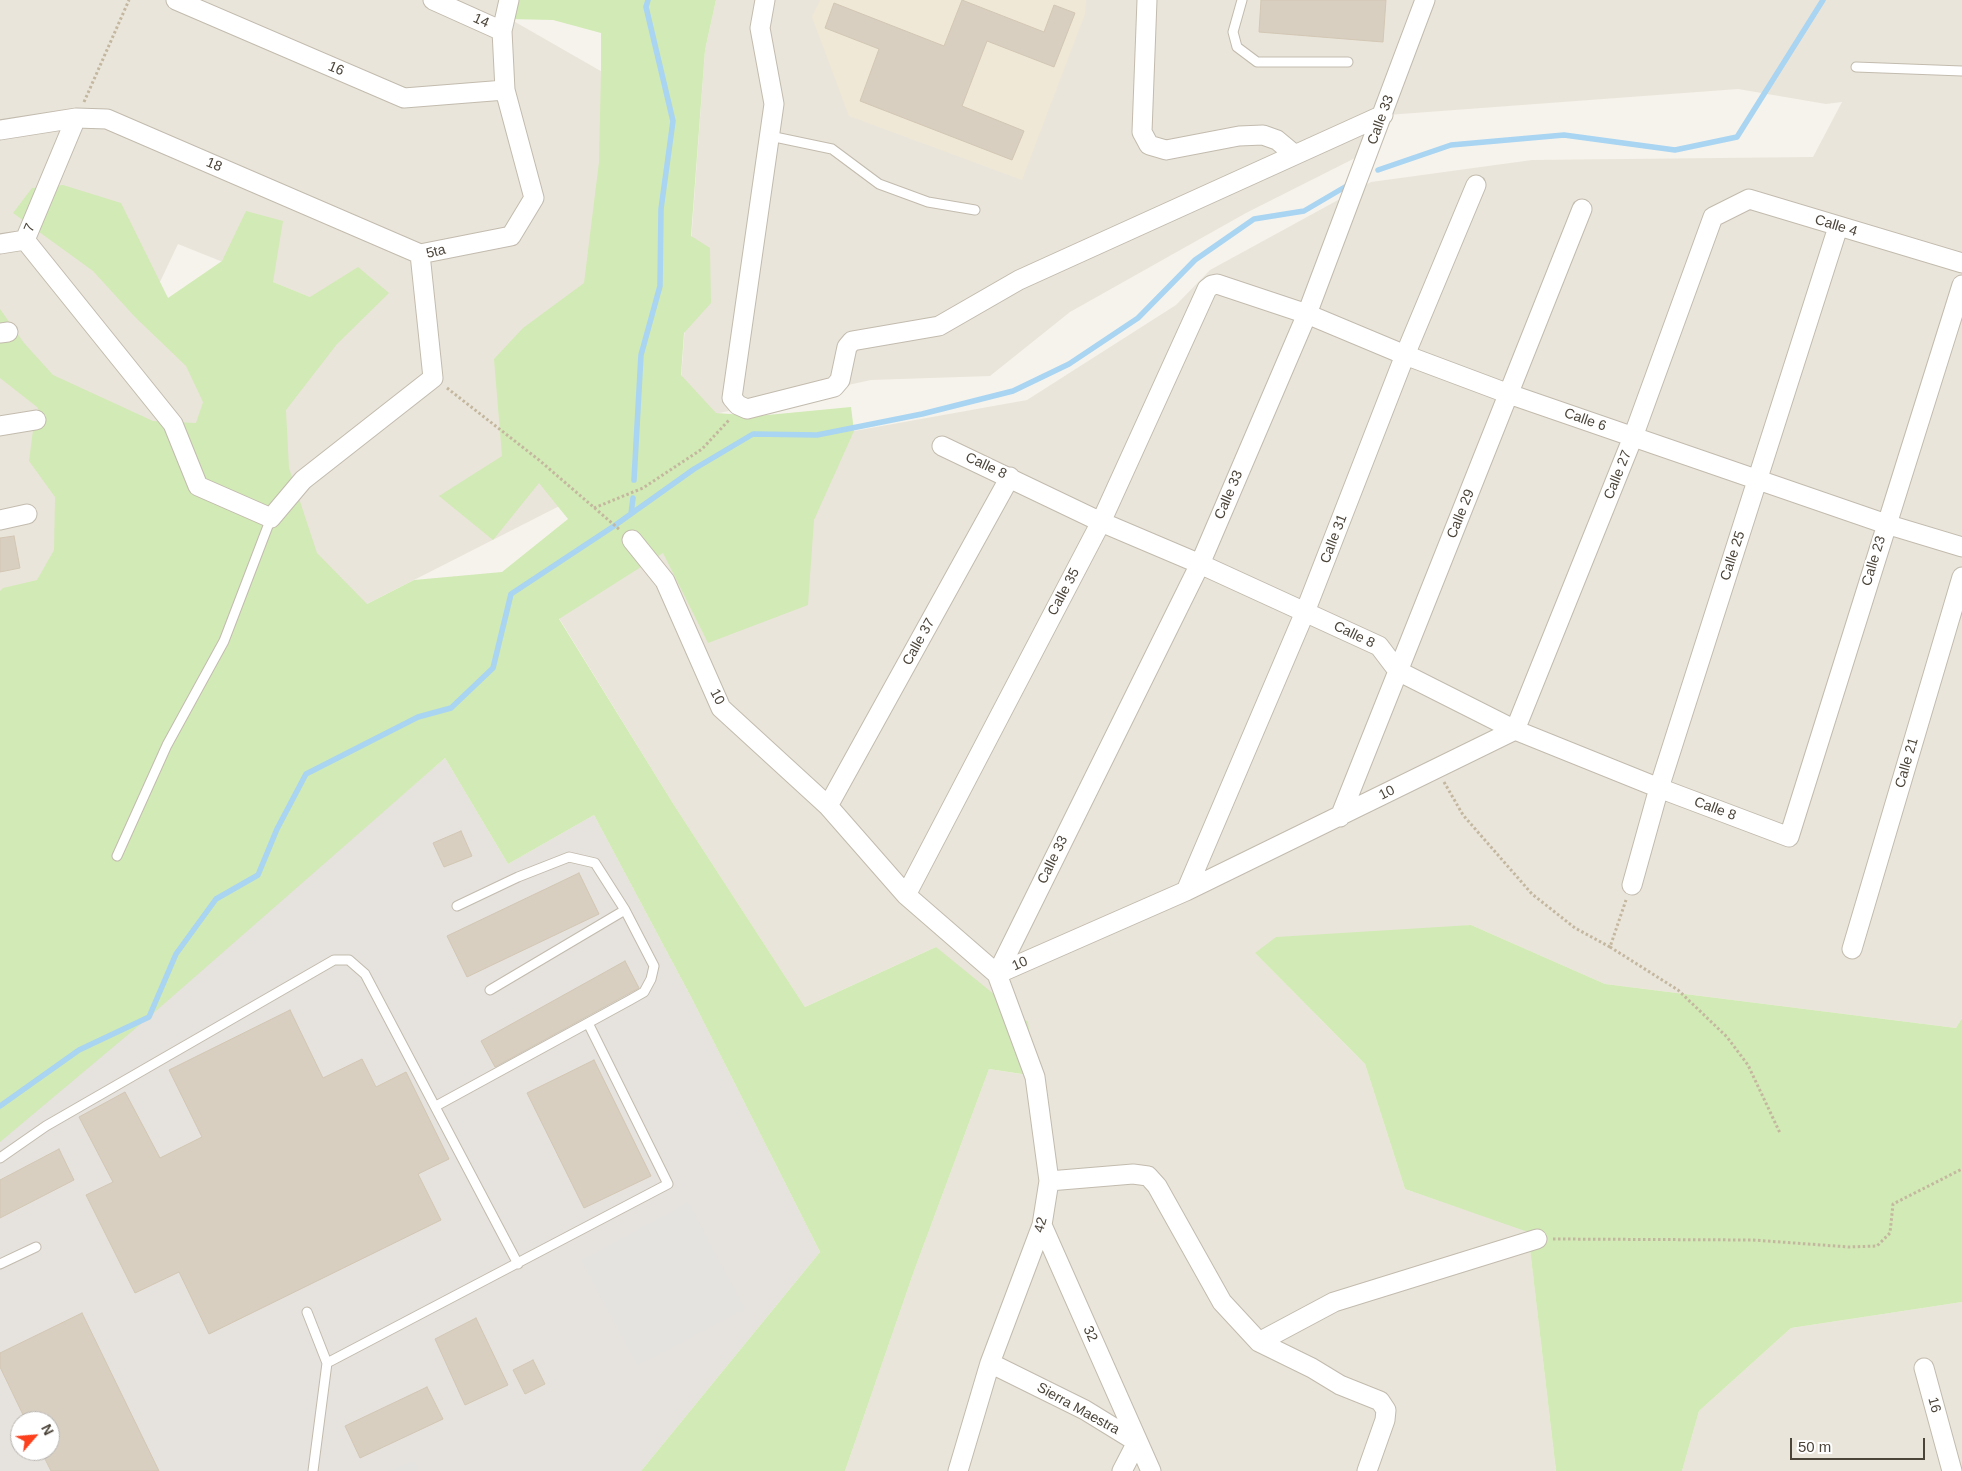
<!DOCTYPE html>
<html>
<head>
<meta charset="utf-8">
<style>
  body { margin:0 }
  #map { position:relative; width:1962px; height:1471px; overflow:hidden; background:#f6f3ec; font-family:Helvetica,sans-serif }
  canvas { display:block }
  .north { position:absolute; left:10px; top:1411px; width:50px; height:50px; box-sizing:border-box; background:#fff; border:1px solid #b7b4b0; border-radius:50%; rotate:63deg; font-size:14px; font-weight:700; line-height:20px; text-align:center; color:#4b4439 }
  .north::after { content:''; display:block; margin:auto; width:18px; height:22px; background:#fc3f1d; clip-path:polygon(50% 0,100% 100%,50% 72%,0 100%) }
  .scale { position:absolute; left:1790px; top:1438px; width:135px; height:22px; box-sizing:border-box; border:2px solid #4b4439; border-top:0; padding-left:6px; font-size:15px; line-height:18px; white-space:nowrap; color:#4b4439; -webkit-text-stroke:4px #fff; paint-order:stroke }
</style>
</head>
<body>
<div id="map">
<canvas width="1962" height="1471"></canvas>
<div class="north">N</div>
<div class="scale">50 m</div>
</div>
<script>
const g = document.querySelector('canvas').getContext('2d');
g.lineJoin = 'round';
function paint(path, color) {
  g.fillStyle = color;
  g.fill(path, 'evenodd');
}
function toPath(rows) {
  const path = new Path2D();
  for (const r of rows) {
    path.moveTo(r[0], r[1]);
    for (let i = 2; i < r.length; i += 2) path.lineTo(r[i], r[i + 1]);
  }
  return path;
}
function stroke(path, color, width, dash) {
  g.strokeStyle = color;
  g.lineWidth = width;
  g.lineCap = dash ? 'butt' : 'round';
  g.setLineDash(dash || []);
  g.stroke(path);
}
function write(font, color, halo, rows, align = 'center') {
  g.font = font + ' Helvetica,sans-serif';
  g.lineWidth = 4.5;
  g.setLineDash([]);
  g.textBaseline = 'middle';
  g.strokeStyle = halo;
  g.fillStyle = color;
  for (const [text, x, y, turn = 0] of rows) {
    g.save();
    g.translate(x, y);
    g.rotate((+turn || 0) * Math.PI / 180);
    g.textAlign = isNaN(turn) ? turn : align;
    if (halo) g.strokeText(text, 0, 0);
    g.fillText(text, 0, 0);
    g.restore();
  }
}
paint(toPath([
  [0,0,515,0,510,19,653,101,585,493,298,639,254,451,310,297,178,244,159,284,214,369,180,476,72,518,0,649],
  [716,0,1418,0,1367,152,1246,213,1070,312,990,376,871,380,678,422,705,50],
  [1430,0,1962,0,1962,1018,1956,1028,1605,984,1471,925,1255,953,1365,1064,1405,1189,1528,1231,1556,1471,845,1471,914,1271,989,1069,1034,1076,936,947,805,1007,674,805,559,618,854,431,1027,400,1176,305,1210,270,1371,182,1532,160,1813,157,1842,102,1826,104,1738,89,1387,115],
  [1962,1302,1962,1471,1682,1471,1699,1411,1791,1328]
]), '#eae5da');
paint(toPath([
  [445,758,508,864,594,815,691,997,820,1252,641,1471,0,1471,0,1141],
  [20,1421,50,1421,50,1451,20,1451]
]), '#e6e2dd');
paint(toPath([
  [820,0,1086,0,1085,14,1022,180,849,116,812,17]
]), '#efe8d6');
paint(toPath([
  [515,0,716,0,705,50,691,236,710,248,711,303,684,333,681,375,716,413,757,416,851,407,854,431,814,520,808,605,708,643,663,553,559,619,674,805,805,1007,936,947,1028,1022,1035,1076,989,1069,914,1271,845,1471,641,1471,820,1252,691,997,594,815,508,864,445,758,149,1017,0,1142,0,591,3,588,37,580,54,550,55,497,29,461,33,430,45,421,37,407,0,378,0,309,24,343,53,375,153,421,196,423,203,402,186,366,135,317,93,271,13,213,32,188,63,185,121,203,168,298,222,261,246,211,283,221,273,282,310,297,358,267,389,293,337,344,286,410,289,468,317,553,367,604,414,580,502,572,568,519,539,483,493,540,439,496,502,456,494,359,523,328,584,283,599,162,601,71,601,33,553,20,509,19],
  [1471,925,1605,984,1956,1028,1962,1018,1962,1302,1791,1328,1699,1411,1682,1471,1556,1471,1528,1232,1405,1189,1365,1064,1255,953,1276,937]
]), '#d2eab5');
paint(toPath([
  [688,1202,745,1309,637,1366,581,1260],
  [414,1460,419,1471,389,1471]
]), '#e5e3e0');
stroke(toPath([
  [1378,170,1451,145,1564,135,1675,150,1737,137,1823,0],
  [634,480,641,355,660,286,661,209,673,121,646,7,648,0],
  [631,514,633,498],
  [0,1106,79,1050,149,1017,176,954,216,899,258,875,277,829,306,774,418,717,451,708,493,668,511,594,614,526,694,469,753,434,817,435,922,414,1013,391,1069,364,1138,318,1195,260,1254,219,1304,211,1350,184]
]), '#a9d4f2', 5.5);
const building = toPath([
  [962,0,1044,32,1054,5,1075,13,1054,67,987,41,962,106,1024,131,1012,160,860,101,879,49,825,28,834,3,944,46,962,0],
  [1261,0,1386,0,1383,42,1259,32,1261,0],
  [14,536,20,568,0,572,0,538,14,536],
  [461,831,472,856,444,867,433,843,461,831],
  [579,873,599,914,467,977,447,936,579,873],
  [625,961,639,988,495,1067,481,1041,625,961],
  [290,1010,323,1078,362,1059,376,1087,406,1072,449,1159,418,1174,441,1220,209,1334,179,1272,135,1293,86,1195,113,1182,79,1117,125,1092,160,1158,202,1137,169,1070,290,1010],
  [594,1060,651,1176,584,1208,527,1093,594,1060],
  [59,1149,74,1180,0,1218,0,1180,59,1149],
  [82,1313,159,1471,51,1471,41,1451,50,1451,50,1421,26,1421,0,1367,0,1353,82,1313],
  [476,1318,508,1385,465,1405,435,1339,476,1318],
  [533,1360,545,1384,525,1394,513,1370,533,1360],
  [427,1387,443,1419,360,1458,345,1426,427,1387]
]);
paint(building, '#d8cfc1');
stroke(building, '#d3c7b4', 1);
const service = toPath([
  [1242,0,1233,32,1237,47,1257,62,1348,62],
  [1856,67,1962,71],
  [770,136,832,149,879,184,928,202,975,210],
  [117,856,167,745,224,641,271,518],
  [490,990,625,910],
  [436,1106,630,1000,644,992,651,979,654,966,625,910,595,863,569,857,518,877,457,906],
  [0,1158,46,1126,334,960,349,960,365,974,518,1264],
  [0,1264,36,1247],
  [307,1312,327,1363],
  [313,1471,327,1363,668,1184,588,1023]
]);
const minor = toPath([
  [176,0,404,98,505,90],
  [433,0,502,31],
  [765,0,760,28,774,104,732,398,738,405,747,409,834,387,840,380,847,347,852,341,939,326,1019,280,1383,115],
  [1147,0,1142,132,1149,145,1166,150,1239,136,1263,135,1277,140,1295,155],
  [0,130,76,118,107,119,420,254],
  [25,240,173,424,198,486,271,518,303,480,433,378,420,254],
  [25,240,76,118],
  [0,244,25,240],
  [420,254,511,236,534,198,505,90,502,31,509,0],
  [0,333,8,332],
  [0,426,36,420],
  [942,446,1101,522,1200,564,1379,646,1398,671,1515,730,1659,788,1789,837,1962,285],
  [0,520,27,514],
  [632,540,665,581,721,708,828,806,906,895,997,974,1035,1077,1049,1181,1042,1225,990,1363,958,1471],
  [828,806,1010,477],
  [1340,817,1582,209],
  [1632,885,1659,788,1838,227],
  [1186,891,1305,612,1405,355,1476,185],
  [906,895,1101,522,1207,289,1212,285,1217,284,1307,314,1405,355,1509,394,1886,524,1962,547],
  [1852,949,1962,577],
  [997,974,1186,891,1515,730,1633,437,1713,217,1749,199,1962,263],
  [997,974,1200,564,1307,314,1425,0],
  [1049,1181,1133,1174,1148,1176,1157,1186,1222,1302,1259,1342,1312,1368,1340,1385,1380,1401,1386,1410,1385,1420,1367,1471],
  [1042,1225,1151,1471],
  [1259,1342,1334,1302,1537,1239],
  [990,1363,1085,1410,1137,1442],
  [1924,1368,1952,1471],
  [1122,1471,1137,1442]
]);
stroke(service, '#c2bbae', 11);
stroke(minor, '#c2bbae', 21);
stroke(toPath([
  [84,102,129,0],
  [447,388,539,460,620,530],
  [594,508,643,488,702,449,730,419],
  [1444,782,1463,815,1532,894,1575,928,1610,947,1626,900],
  [1610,947,1678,990,1727,1037,1748,1065,1780,1133],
  [1553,1239,1753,1240,1849,1247,1877,1246,1890,1233,1893,1204,1962,1169]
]), '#c4b79f', 3, [2.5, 2.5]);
stroke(service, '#fff', 9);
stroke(minor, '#fff', 19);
write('14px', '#4b4439', '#fff', [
  ["14",481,21,24],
  ["16",336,69,23],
  ["Calle 33",1381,120,-70],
  ["18",214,165,23],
  ["Calle 4",1836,226,17],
  ["7",30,228,-67],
  ["5ta",436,252,-14],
  ["Calle 6",1585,420,19],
  ["Calle 8",986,466,25],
  ["Calle 27",1618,475,-68],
  ["Calle 33",1229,495,-67],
  ["Calle 29",1461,514,-68],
  ["Calle 31",1334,539,-69],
  ["Calle 25",1733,556,-72],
  ["Calle 23",1874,561,-73],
  ["Calle 35",1064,592,-62],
  ["Calle 8",1354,635,26],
  ["Calle 37",919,642,-61],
  ["10",717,697,63],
  ["Calle 21",1907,763,-74],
  ["10",1387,793,-27],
  ["Calle 8",1715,809,20],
  ["Calle 33",1053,860,-64],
  ["10",1020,964,-24],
  ["42",1041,1225,-75],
  ["32",1090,1334,66],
  ["16",1934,1405,75],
  ["Sierra Maestra",1078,1409,29]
]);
</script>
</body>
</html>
